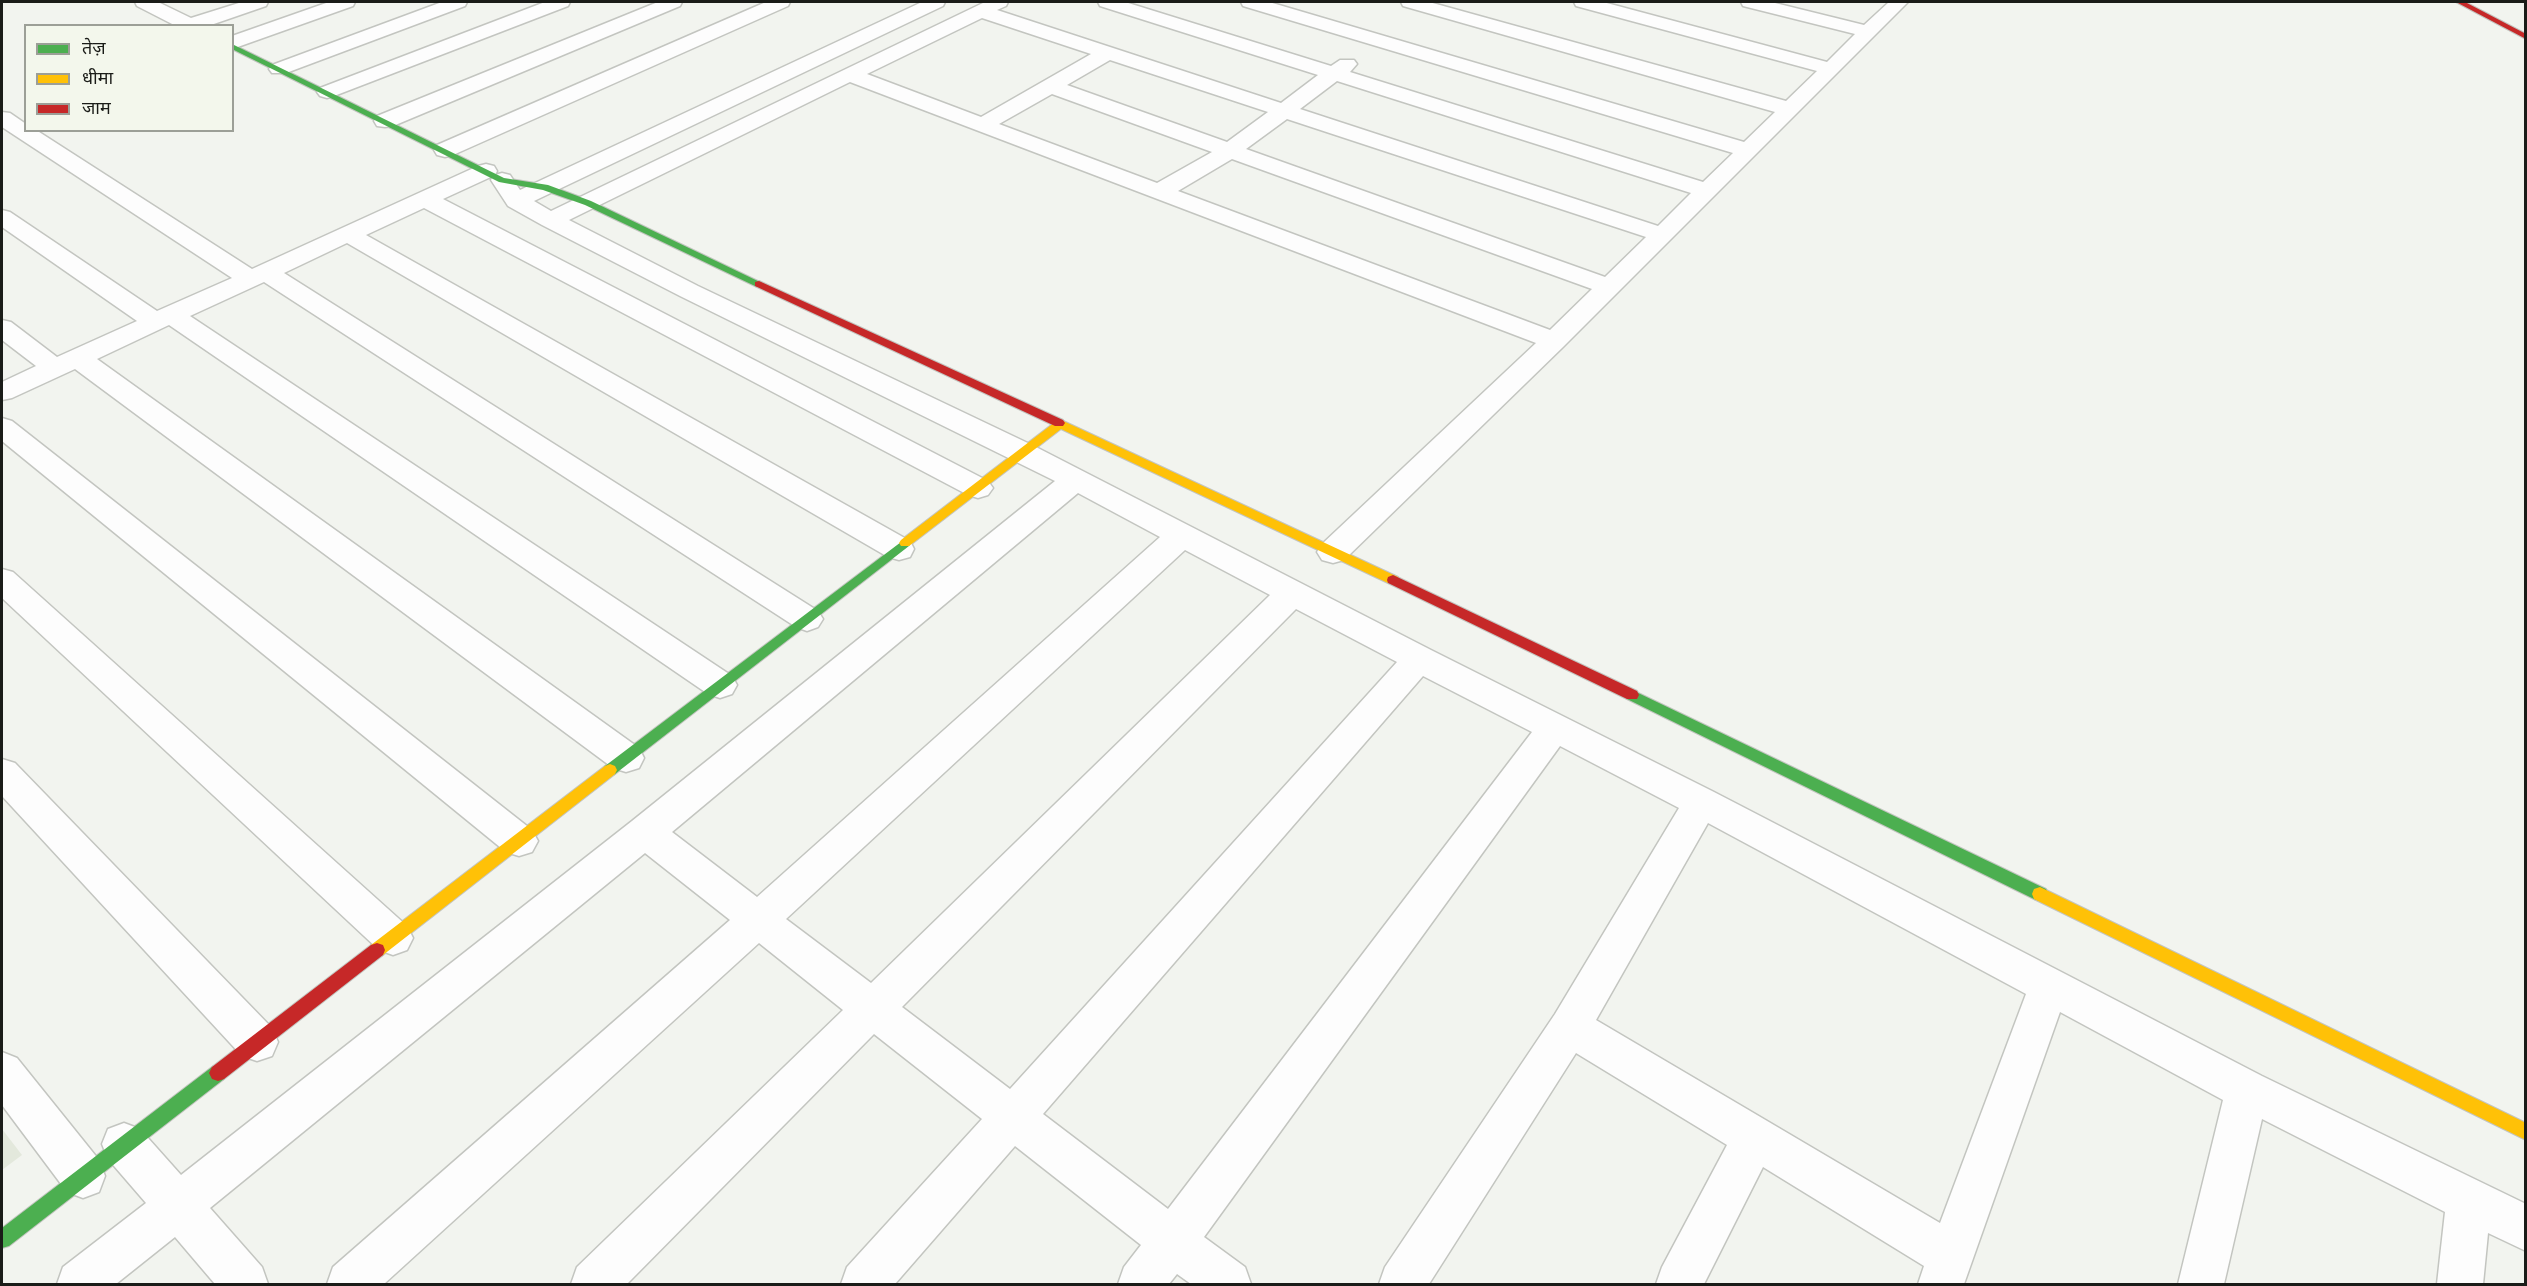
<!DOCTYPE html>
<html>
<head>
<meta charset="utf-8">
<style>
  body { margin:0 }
  #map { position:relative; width:2527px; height:1286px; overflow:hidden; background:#f2f4ef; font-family:Ubuntu,"Noto Sans Devanagari",sans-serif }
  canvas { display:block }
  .frame { position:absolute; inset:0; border:3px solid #1a1c18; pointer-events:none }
  .legend { position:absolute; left:24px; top:24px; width:210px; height:108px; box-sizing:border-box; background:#f3f7ec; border:2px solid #9c9f97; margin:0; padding:8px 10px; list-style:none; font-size:18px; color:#1a1c18 }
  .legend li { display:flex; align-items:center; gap:12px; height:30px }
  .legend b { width:30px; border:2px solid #9c9f97 }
</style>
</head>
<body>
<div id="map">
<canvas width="2527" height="1286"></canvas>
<div class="frame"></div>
<ul class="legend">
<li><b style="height:8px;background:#4caf50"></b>तेज़</li>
<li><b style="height:8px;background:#ffc107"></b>धीमा</li>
<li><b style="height:8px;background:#c62828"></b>जाम</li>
</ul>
</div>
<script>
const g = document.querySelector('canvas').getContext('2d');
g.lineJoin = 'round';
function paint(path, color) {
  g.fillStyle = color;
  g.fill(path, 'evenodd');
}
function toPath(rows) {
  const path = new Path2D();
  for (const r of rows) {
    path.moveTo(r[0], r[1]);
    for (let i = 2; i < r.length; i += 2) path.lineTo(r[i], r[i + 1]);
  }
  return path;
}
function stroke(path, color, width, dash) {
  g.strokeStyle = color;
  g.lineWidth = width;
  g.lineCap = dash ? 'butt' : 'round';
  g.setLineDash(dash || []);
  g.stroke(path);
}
paint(toPath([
  [2,1129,22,1155,2,1170]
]), '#e3e8dc');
const street = toPath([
  [135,2,158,2,191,18,242,2,268,2,266,6,208,26,176,26,137,6,135,2],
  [329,2,355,2,353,6,232,49,232,36,329,2],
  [442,2,467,2,465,6,286,73,272,73,269,69,272,65,442,2],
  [545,2,570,2,568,6,334,96,327,98,320,96,317,92,320,88,545,2],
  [658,2,682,2,680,6,393,126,385,127,377,126,374,121,377,116,658,2],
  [766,2,790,2,788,6,453,155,445,157,437,155,434,150,437,145,766,2],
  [922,2,945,2,943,6,534,201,551,211,985,2,1008,2,1006,6,997,10,1281,103,1318,75,1100,6,1098,2,1125,2,1331,66,1340,60,1354,60,1357,64,1350,72,1703,182,1733,153,1243,6,1241,2,1269,2,1744,142,1775,112,1403,6,1401,2,1429,2,1786,101,1817,71,1576,6,1574,2,1603,2,1827,62,1855,34,1743,6,1741,2,1771,2,1864,25,1889,2,1908,2,1563,347,1344,560,1333,563,1322,560,1317,552,1322,544,1536,343,850,82,569,220,698,286,1034,446,1431,650,1714,792,2262,1076,2526,1204,2526,1251,2488,1233,2483,1284,2437,1284,2445,1212,2262,1119,2224,1284,2178,1284,2223,1100,2060,1012,1964,1284,1918,1284,1924,1266,1763,1167,1704,1284,1656,1284,1662,1267,1727,1145,1576,1053,1429,1284,1379,1284,1385,1267,1555,1014,1679,808,1560,746,1204,1237,1245,1267,1251,1284,1191,1284,1177,1274,1169,1284,1118,1284,1124,1267,1141,1245,1015,1146,895,1284,841,1284,847,1267,982,1119,874,1034,627,1284,571,1284,577,1267,843,1010,759,943,384,1284,327,1284,333,1267,730,920,645,853,210,1208,262,1267,268,1284,215,1284,175,1237,116,1284,57,1284,63,1267,146,1203,108,1159,102,1144,108,1129,124,1123,140,1129,181,1175,632,821,1055,481,680,296,542,225,508,206,491,180,493,176,443,199,988,481,993,488,988,495,978,498,968,495,424,208,366,235,910,541,914,549,910,557,899,560,888,557,347,243,284,273,818,611,823,619,818,627,807,631,796,627,264,282,190,316,732,676,737,685,732,694,720,698,708,694,169,325,97,359,639,748,644,758,639,768,626,772,613,768,75,369,12,398,2,400,2,382,36,366,2,340,2,320,11,322,57,357,137,321,2,227,2,210,10,212,157,311,232,278,2,127,2,112,10,113,26,124,26,130,36,130,252,269,478,166,486,164,494,166,497,171,495,175,502,173,510,175,520,190,922,2],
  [982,18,1091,54,981,117,867,74,982,18],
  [1110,60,1268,112,1227,142,1067,85,1110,60],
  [1337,81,1691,193,1658,226,1300,109,1337,81],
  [1052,94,1212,152,1157,183,999,124,1052,94],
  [1287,119,1646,237,1605,277,1246,149,1287,119],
  [1232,159,1592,289,1550,330,1178,191,1232,159],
  [1078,493,1160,537,757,897,672,832,1078,493],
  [1185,550,1270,595,871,983,786,919,1185,550],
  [1296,609,1397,662,1010,1089,902,1007,1296,609],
  [1423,676,1532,732,1168,1209,1043,1114,1423,676],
  [1708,823,2026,994,1940,1223,1596,1020,1708,823],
  [2,418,12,421,532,830,538,841,532,852,519,856,506,852,2,441,2,418],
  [2,569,13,572,407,926,413,938,407,950,393,955,379,950,2,598,2,569],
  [2,759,15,763,272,1028,278,1042,272,1056,257,1061,242,1056,2,796,2,759],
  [2,1052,17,1058,99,1160,105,1176,99,1192,83,1198,67,1192,2,1105,2,1052]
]);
const fast = toPath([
  [232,44,504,178,548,185,591,201,764,284,759,287,755,286,585,205,543,190,499,182,232,49,232,44],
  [905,539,911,543,909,546,615,774,610,776,605,774,603,770,605,766,905,539],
  [1632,690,2046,889,2048,894,2046,899,2040,901,2034,899,1627,699,1625,695,1627,691,1632,690],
  [218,1065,224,1067,227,1073,224,1079,9,1246,2,1248,2,1228,212,1067,218,1065]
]);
const slow = toPath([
  [1059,419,1398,577,1399,580,1398,583,1388,583,1061,429,909,546,901,546,899,543,901,540,1059,419],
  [610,764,615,766,617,770,615,774,383,955,377,957,371,955,369,950,371,945,605,766,610,764],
  [2040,887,2526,1123,2526,1140,2034,899,2032,894,2034,889,2040,887]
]);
const jam = toPath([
  [2456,2,2465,2,2526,34,2526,39,2456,2],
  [759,281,1063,420,1065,423,1063,426,1055,426,755,286,755,282,759,281],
  [1393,575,1637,691,1639,695,1637,699,1627,699,1388,583,1387,580,1388,577,1393,575],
  [377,943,383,945,385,950,383,955,224,1079,218,1081,212,1079,209,1073,212,1067,371,945,377,943]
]);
stroke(street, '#c3c5c0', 3);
stroke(fast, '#c3c5c0', 2);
stroke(slow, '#c3c5c0', 2);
stroke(jam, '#c3c5c0', 2);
paint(street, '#fdfdfd');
paint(fast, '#4caf50');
paint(slow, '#ffc107');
paint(jam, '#c62828');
</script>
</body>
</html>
